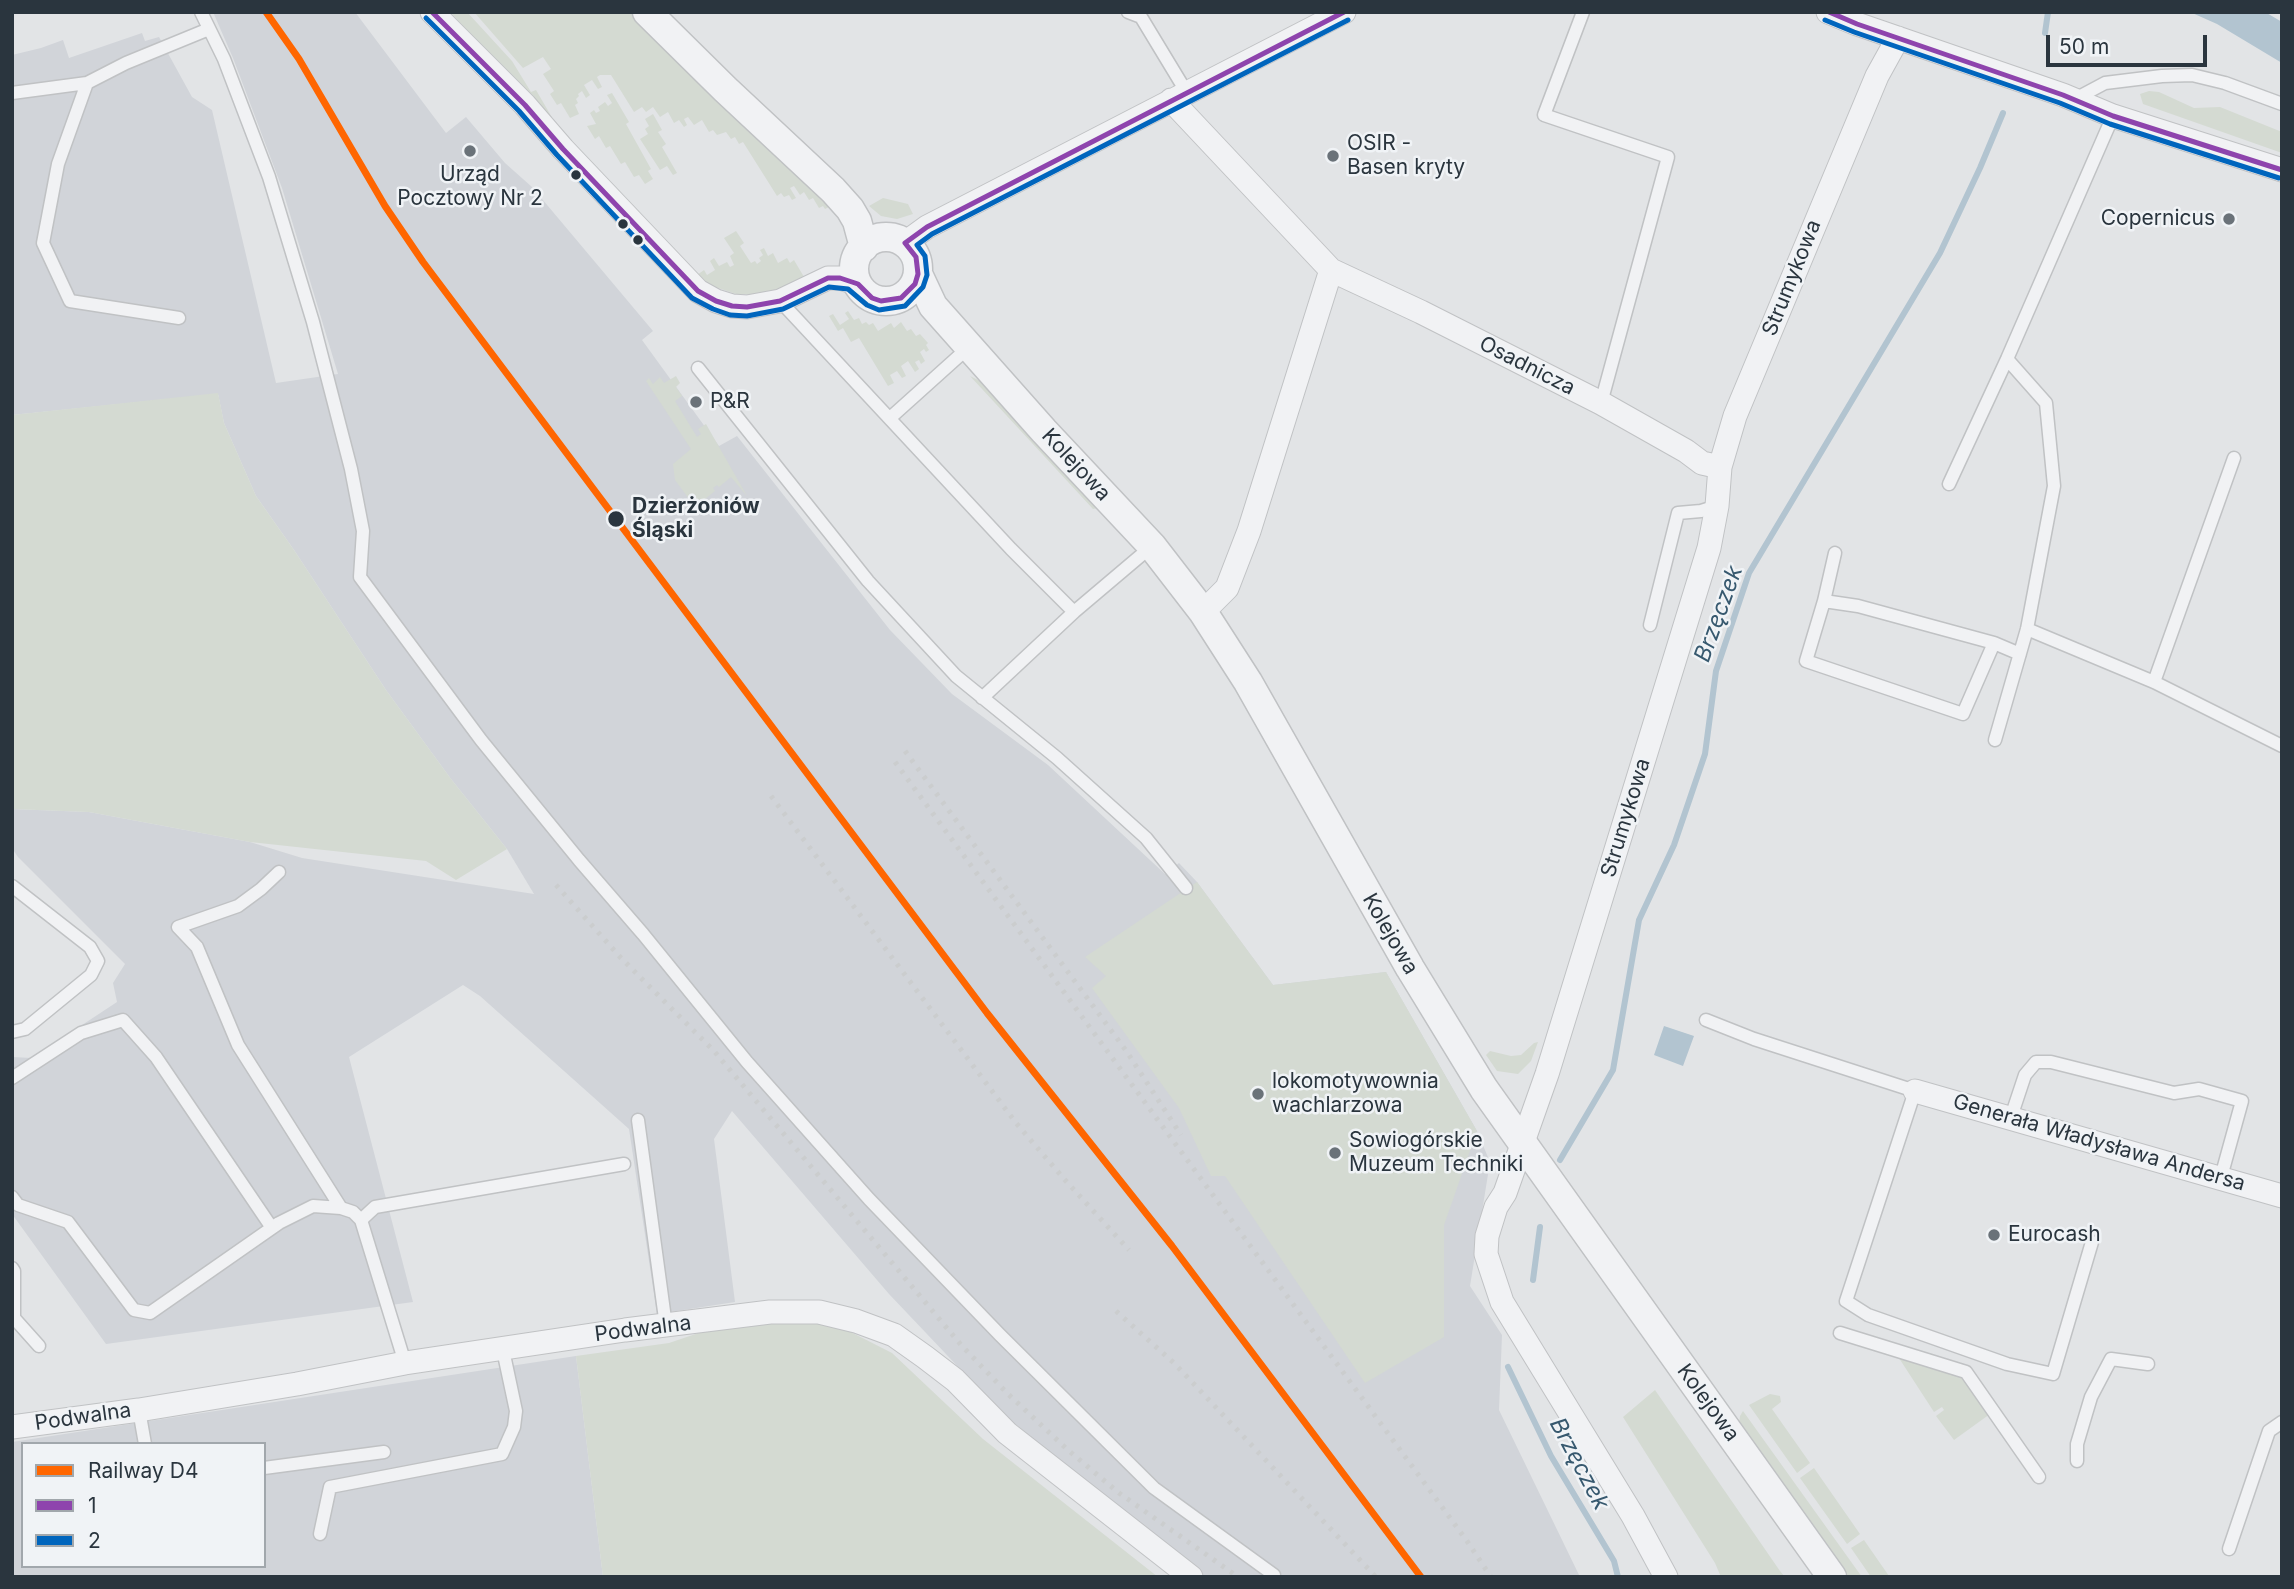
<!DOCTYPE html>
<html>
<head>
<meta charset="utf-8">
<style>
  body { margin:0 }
  #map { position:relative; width:2294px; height:1589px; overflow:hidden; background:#e2e4e6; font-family:Inter,sans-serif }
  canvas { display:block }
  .frame { position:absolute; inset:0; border:14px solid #2a353e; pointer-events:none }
  .legend { position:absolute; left:21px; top:1442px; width:245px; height:126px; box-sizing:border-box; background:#f0f3f6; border:2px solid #a1a7ac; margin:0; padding:9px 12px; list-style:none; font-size:21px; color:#2a353e }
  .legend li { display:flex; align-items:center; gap:14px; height:35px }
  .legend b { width:35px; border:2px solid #a1a7ac }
  .scale { position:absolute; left:2046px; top:35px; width:161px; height:32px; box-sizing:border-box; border:4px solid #2a353e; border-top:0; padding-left:9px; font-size:21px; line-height:24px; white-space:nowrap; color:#2a353e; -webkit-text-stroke:5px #f0f3f6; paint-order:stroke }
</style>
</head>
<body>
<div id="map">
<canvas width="2294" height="1589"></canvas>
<div class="frame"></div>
<ul class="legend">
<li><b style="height:9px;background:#f60"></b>Railway D4</li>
<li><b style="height:9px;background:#8e44ad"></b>1</li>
<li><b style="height:9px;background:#0065bd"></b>2</li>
</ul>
<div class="scale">50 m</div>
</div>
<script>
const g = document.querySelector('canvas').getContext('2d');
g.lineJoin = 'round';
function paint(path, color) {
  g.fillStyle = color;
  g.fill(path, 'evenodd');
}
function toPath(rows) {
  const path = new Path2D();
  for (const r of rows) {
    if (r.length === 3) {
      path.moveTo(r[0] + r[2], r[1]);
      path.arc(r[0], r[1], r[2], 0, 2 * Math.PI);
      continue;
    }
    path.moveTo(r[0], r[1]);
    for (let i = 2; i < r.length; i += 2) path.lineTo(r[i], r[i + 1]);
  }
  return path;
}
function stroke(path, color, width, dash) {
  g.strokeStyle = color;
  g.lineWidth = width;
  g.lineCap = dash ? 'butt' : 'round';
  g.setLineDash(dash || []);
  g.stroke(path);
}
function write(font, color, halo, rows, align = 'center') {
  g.font = font + ' Inter,sans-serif';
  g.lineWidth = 5;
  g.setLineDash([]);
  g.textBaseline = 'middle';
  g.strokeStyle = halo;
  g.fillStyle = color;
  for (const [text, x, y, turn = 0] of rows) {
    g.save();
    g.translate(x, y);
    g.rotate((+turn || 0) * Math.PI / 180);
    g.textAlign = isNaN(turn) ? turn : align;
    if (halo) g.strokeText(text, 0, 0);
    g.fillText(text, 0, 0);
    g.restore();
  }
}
paint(toPath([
  [213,12,355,12,446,133,466,117,505,163,532,187,653,331,642,340,719,446,737,436,890,630,952,694,1048,765,1165,874,1179,863,1197,882,1273,985,1386,972,1477,1131,1490,1162,1470,1286,1502,1335,1499,1410,1580,1577,1205,1577,1099,1493,1001,1412,889,1294,732,1111,714,1139,735,1302,657,1314,629,1129,480,996,463,985,349,1057,413,1302,106,1344,12,1214,12,1057,32,1058,117,1002,113,983,125,964,18,857,12,848,12,809,89,812,250,842,302,858,534,894,507,849,451,779,386,690,294,550,256,496,224,423,218,394,12,415,12,55,41,48,63,40,69,58,142,33,145,41,159,37,192,97,212,110,276,383,338,374,282,188,233,58],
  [576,1356,603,1577,12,1577,12,1442],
  [23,1444,264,1444,264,1566,23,1566]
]), '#d1d4d9');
paint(toPath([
  [450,12,467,12,512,61,531,92,536,90,557,126],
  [474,12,630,12,833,205,825,209,823,206,819,208,813,198,809,200,804,192,800,195,794,186,790,188,796,198,792,200,789,195,784,197,781,193,777,196,743,142,739,144,735,137,731,139,726,132,717,135,713,130,709,132,702,120,694,125,688,117,684,119,687,125,684,127,679,120,674,123,668,112,660,117,653,107,646,112,642,107,634,112,611,75,600,75,597,77,602,87,598,89,592,80,584,85,590,95,586,98,582,91,578,94,579,96,576,99,578,103,575,105,579,114,570,118,561,103,557,105,550,94,554,91,543,74,551,69,543,57,523,68],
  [2149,91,2159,92,2194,108,2220,107,2282,132,2282,153,2143,104,2140,94],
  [612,93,629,122,626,124,651,169,648,171,653,179,645,184,639,175,634,177,625,162,621,164,610,146,606,148,599,136,595,139,587,126,596,124,590,113,594,110,596,113,600,111,598,107,605,102,608,106,612,103,607,95],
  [653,114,662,130,658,132,666,144,662,147,677,173,673,175,667,166,660,170,640,139,648,134,645,129,649,126,645,119],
  [883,198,908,204,913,214,897,219,881,216,869,206],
  [736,231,744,243,740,246,751,263,755,261,757,264,761,261,759,258,763,255,760,250,764,248,768,256,773,253,778,263,787,258,790,263,794,260,804,277,773,292,761,295,736,294,712,286,697,275,704,270,707,275,715,270,710,261,714,258,719,266,727,262,730,267,734,265,730,256,734,253,724,238],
  [848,311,854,320,859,318,862,324,866,322,869,325,873,323,878,331,891,323,894,328,901,322,907,331,911,329,916,336,920,334,928,343,926,345,929,350,926,352,924,349,920,352,925,361,921,364,919,360,915,362,919,369,915,372,908,361,901,366,906,376,902,378,897,371,890,375,894,383,888,386,859,338,851,342,843,328,838,331,829,316,833,314,840,325,849,319,845,313],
  [676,376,680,383,676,387,682,396,675,401,697,437,701,434,698,429,706,424,747,496,731,477,719,487,717,485,713,488,715,491,695,507,675,480,673,464,691,449,646,381,649,378,653,384,660,377,664,383],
  [970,376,984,383,1098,508,1093,509],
  [218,393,224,423,256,496,294,550,386,690,451,779,507,849,456,880,426,861,250,842,89,812,12,809,12,415],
  [1197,882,1273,985,1386,972,1477,1131,1444,1225,1444,1337,1365,1383,1225,1176,1211,1176,1179,1108,1092,988,1106,976,1085,957],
  [1538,1042,1531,1061,1518,1074,1497,1071,1486,1055,1490,1051,1511,1056,1521,1055,1534,1043],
  [746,1317,833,1323,892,1353,983,1439,1158,1577,603,1577,576,1356,669,1343],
  [1897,1355,1963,1376,1990,1414,1954,1440,1936,1416,1944,1410,1942,1407,1934,1412],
  [1655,1390,1780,1571,1785,1577,1721,1577,1715,1563,1623,1417],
  [1770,1394,1780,1396,1781,1402,1772,1409,1810,1463,1797,1473,1749,1405],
  [1743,1411,1862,1577,1847,1577,1739,1424,1740,1416],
  [1814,1468,1860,1534,1847,1544,1800,1478],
  [1864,1540,1889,1576,1889,1577,1871,1577,1851,1548]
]), '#d4dad2');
paint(toPath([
  [2190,12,2265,12,2282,22,2282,63,2217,24],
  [1664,1026,1694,1036,1683,1066,1654,1055]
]), '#b2c4d0');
stroke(toPath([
  [2045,33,2048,12],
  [1560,1160,1613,1070,1639,920,1674,845,1705,754,1716,671,1749,573,1940,253,1980,168,2003,113],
  [1533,1280,1540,1227],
  [1508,1367,1551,1456,1614,1561,1618,1577]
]), '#b2c4d0', 6);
const service = toPath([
  [201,12,224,59,269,177,313,322,351,469,363,531,360,577,481,740,579,860,643,934,747,1062,869,1199,1000,1335,1154,1488,1274,1575],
  [1128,12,1141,17,1187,93],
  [1583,12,1544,115,1668,157,1601,403],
  [12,93,87,83],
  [2075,99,2105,83,2162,76,2192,75,2225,83,2282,104],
  [780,301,1011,549,1074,612,1152,546],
  [179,318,70,301,43,243,58,164,87,83,126,63,209,29],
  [698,368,868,581,956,676,1057,758,1146,838,1186,888],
  [890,418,969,347],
  [1949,484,2007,359,2113,116],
  [1824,601,1835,553],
  [1650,625,1678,513,1701,511,1717,506],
  [2027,629,2154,682,2282,746],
  [1994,643,1963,714,1806,661,1824,601,1858,606,1994,643,2020,654],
  [2154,682,2234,458],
  [982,698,1074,612],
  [1995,740,2027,629,2054,486,2046,403,2007,359],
  [279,872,261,889,238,906,178,927,197,947,238,1045,341,1208],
  [12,886,90,947,98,961,91,975,25,1029,12,1032],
  [1706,1020,1754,1039,1915,1091,1846,1301,1868,1315,2007,1364,2053,1374,2092,1242],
  [12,1078,81,1033,123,1020,156,1057,272,1228],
  [2011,1117,2025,1075,2036,1062,2051,1062,2174,1093,2199,1089,2242,1101,2221,1177],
  [638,1120,666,1326],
  [12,1197,18,1205,68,1222,134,1310,150,1313,279,1223,313,1206,341,1208,353,1212,361,1220,405,1363],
  [361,1220,375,1207,624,1164],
  [12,1268,14,1271,14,1318],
  [12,1319,14,1318,39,1346],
  [1840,1333,1966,1372,2039,1477],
  [139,1410,145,1444],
  [2077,1461,2077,1444,2091,1397,2111,1359,2148,1364],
  [264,1468,384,1452],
  [320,1534,330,1487,502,1454,514,1427,516,1411,503,1350],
  [2229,1549,2269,1431,2282,1422]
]);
const minor = toPath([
  [432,12,525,105,563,149,698,291,716,301,732,306,747,307,780,301,828,278,840,278,858,284],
  [1828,12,1857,24,2063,95,2113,116,2282,170],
  [1171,100,1331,270,1249,531,1227,588,1203,612],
  [905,243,927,227,1344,12],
  [1331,270,1421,312,1601,403,1686,451,1702,463,1720,467],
  [1915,1091,2282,1196],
  [12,1427,139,1410,297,1384,405,1363,625,1330,770,1312,819,1312,856,1321,894,1335,925,1357,955,1380,1007,1433,1191,1577],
  [1666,1577,1633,1516,1502,1302,1486,1254,1487,1236,1496,1207,1505,1193,1547,1074,1709,548,1717,506,1720,467,1735,416,1877,76,1898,38]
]);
const tertiary = toPath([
  [647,12,725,89,833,190,850,209,857,221,864,247],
  [886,269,32],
  [918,274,933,306,1044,431,1152,546,1203,612,1248,682,1410,968,1484,1089,1832,1577]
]);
stroke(service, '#c0c2c4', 15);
stroke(minor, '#c0c2c4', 25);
stroke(tertiary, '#c0c2c4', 31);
stroke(service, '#f1f2f4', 12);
stroke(minor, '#f1f2f4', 23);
stroke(tertiary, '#f1f2f4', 28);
stroke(toPath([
  [905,751,1127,1052,1181,1135],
  [895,762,1467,1541,1491,1577],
  [771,796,1016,1123,1065,1180,1129,1250],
  [556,885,621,958,714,1051,962,1346,1008,1394,1069,1451,1119,1493,1238,1577],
  [1116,1311,1175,1364,1376,1577]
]), '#cbcdce', 5, [3.5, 7]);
stroke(toPath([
  [432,12,525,105,563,149,698,291,716,301,732,306,747,307,780,301,828,278,840,278,858,284,872,298,881,301,901,298,915,284,918,274,916,257,905,243],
  [1829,12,1857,24,2063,95,2113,116,2282,170],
  [905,243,927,227,1344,12]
]), '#8e44ad', 5);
stroke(toPath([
  [426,18,519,111,557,155,692,298,713,309,730,315,747,316,783,309,829,287,848,289,867,305,879,310,905,306,923,287,927,275,925,256,917,245,932,234,1348,20],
  [1825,20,1854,32,2060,103,2110,124,2279,178]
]), '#0065bd', 5);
stroke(toPath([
  [266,12,299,59,385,206,423,262,987,1013,1172,1246,1421,1577]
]), '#f60', 7);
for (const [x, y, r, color] of [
  [470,151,7,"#6a7279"],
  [1333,156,7,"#6a7279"],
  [576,175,6,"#2a353e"],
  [2229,219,7,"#6a7279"],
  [623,224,6,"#2a353e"],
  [638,240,6,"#2a353e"],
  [696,402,7,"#6a7279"],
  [616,519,9,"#2a353e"],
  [1258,1094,7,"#6a7279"],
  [1335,1153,7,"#6a7279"],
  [1994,1235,7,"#6a7279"]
]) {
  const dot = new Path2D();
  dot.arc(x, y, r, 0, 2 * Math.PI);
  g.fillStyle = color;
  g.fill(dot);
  stroke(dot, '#f0f3f6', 2.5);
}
write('21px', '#2a353e', '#f0f3f6', [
  ["OSIR -",1347,144],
  ["Basen kryty",1347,168],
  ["Urząd",470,175,"center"],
  ["Pocztowy Nr 2",470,199,"center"],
  ["Copernicus",2215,219,"right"],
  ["P&R",710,402],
  ["lokomotywownia",1272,1082],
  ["wachlarzowa",1272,1106],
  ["Sowiogórskie",1349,1141],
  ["Muzeum Techniki",1349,1165],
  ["Eurocash",2008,1235]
], 'left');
write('21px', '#2a353e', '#f0f3f6', [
  ["Strumykowa",1792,278,-68],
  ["Osadnicza",1527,366,27],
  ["Kolejowa",1076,465,47],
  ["Strumykowa",1626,818,-73],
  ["Kolejowa",1390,934,60],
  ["Generała Władysława Andersa",2099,1143,16],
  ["Podwalna",643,1329,-7],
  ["Kolejowa",1708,1403,54],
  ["Podwalna",83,1417,-8]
]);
write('bold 21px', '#2a353e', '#f0f3f6', [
  ["Dzierżoniów",632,507],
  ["Śląski",632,531]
], 'left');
write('italic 23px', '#37596f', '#f0f3f6', [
  ["Brzęczek",1719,614,-70],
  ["Brzęczek",1579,1464,62]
]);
</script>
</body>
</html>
